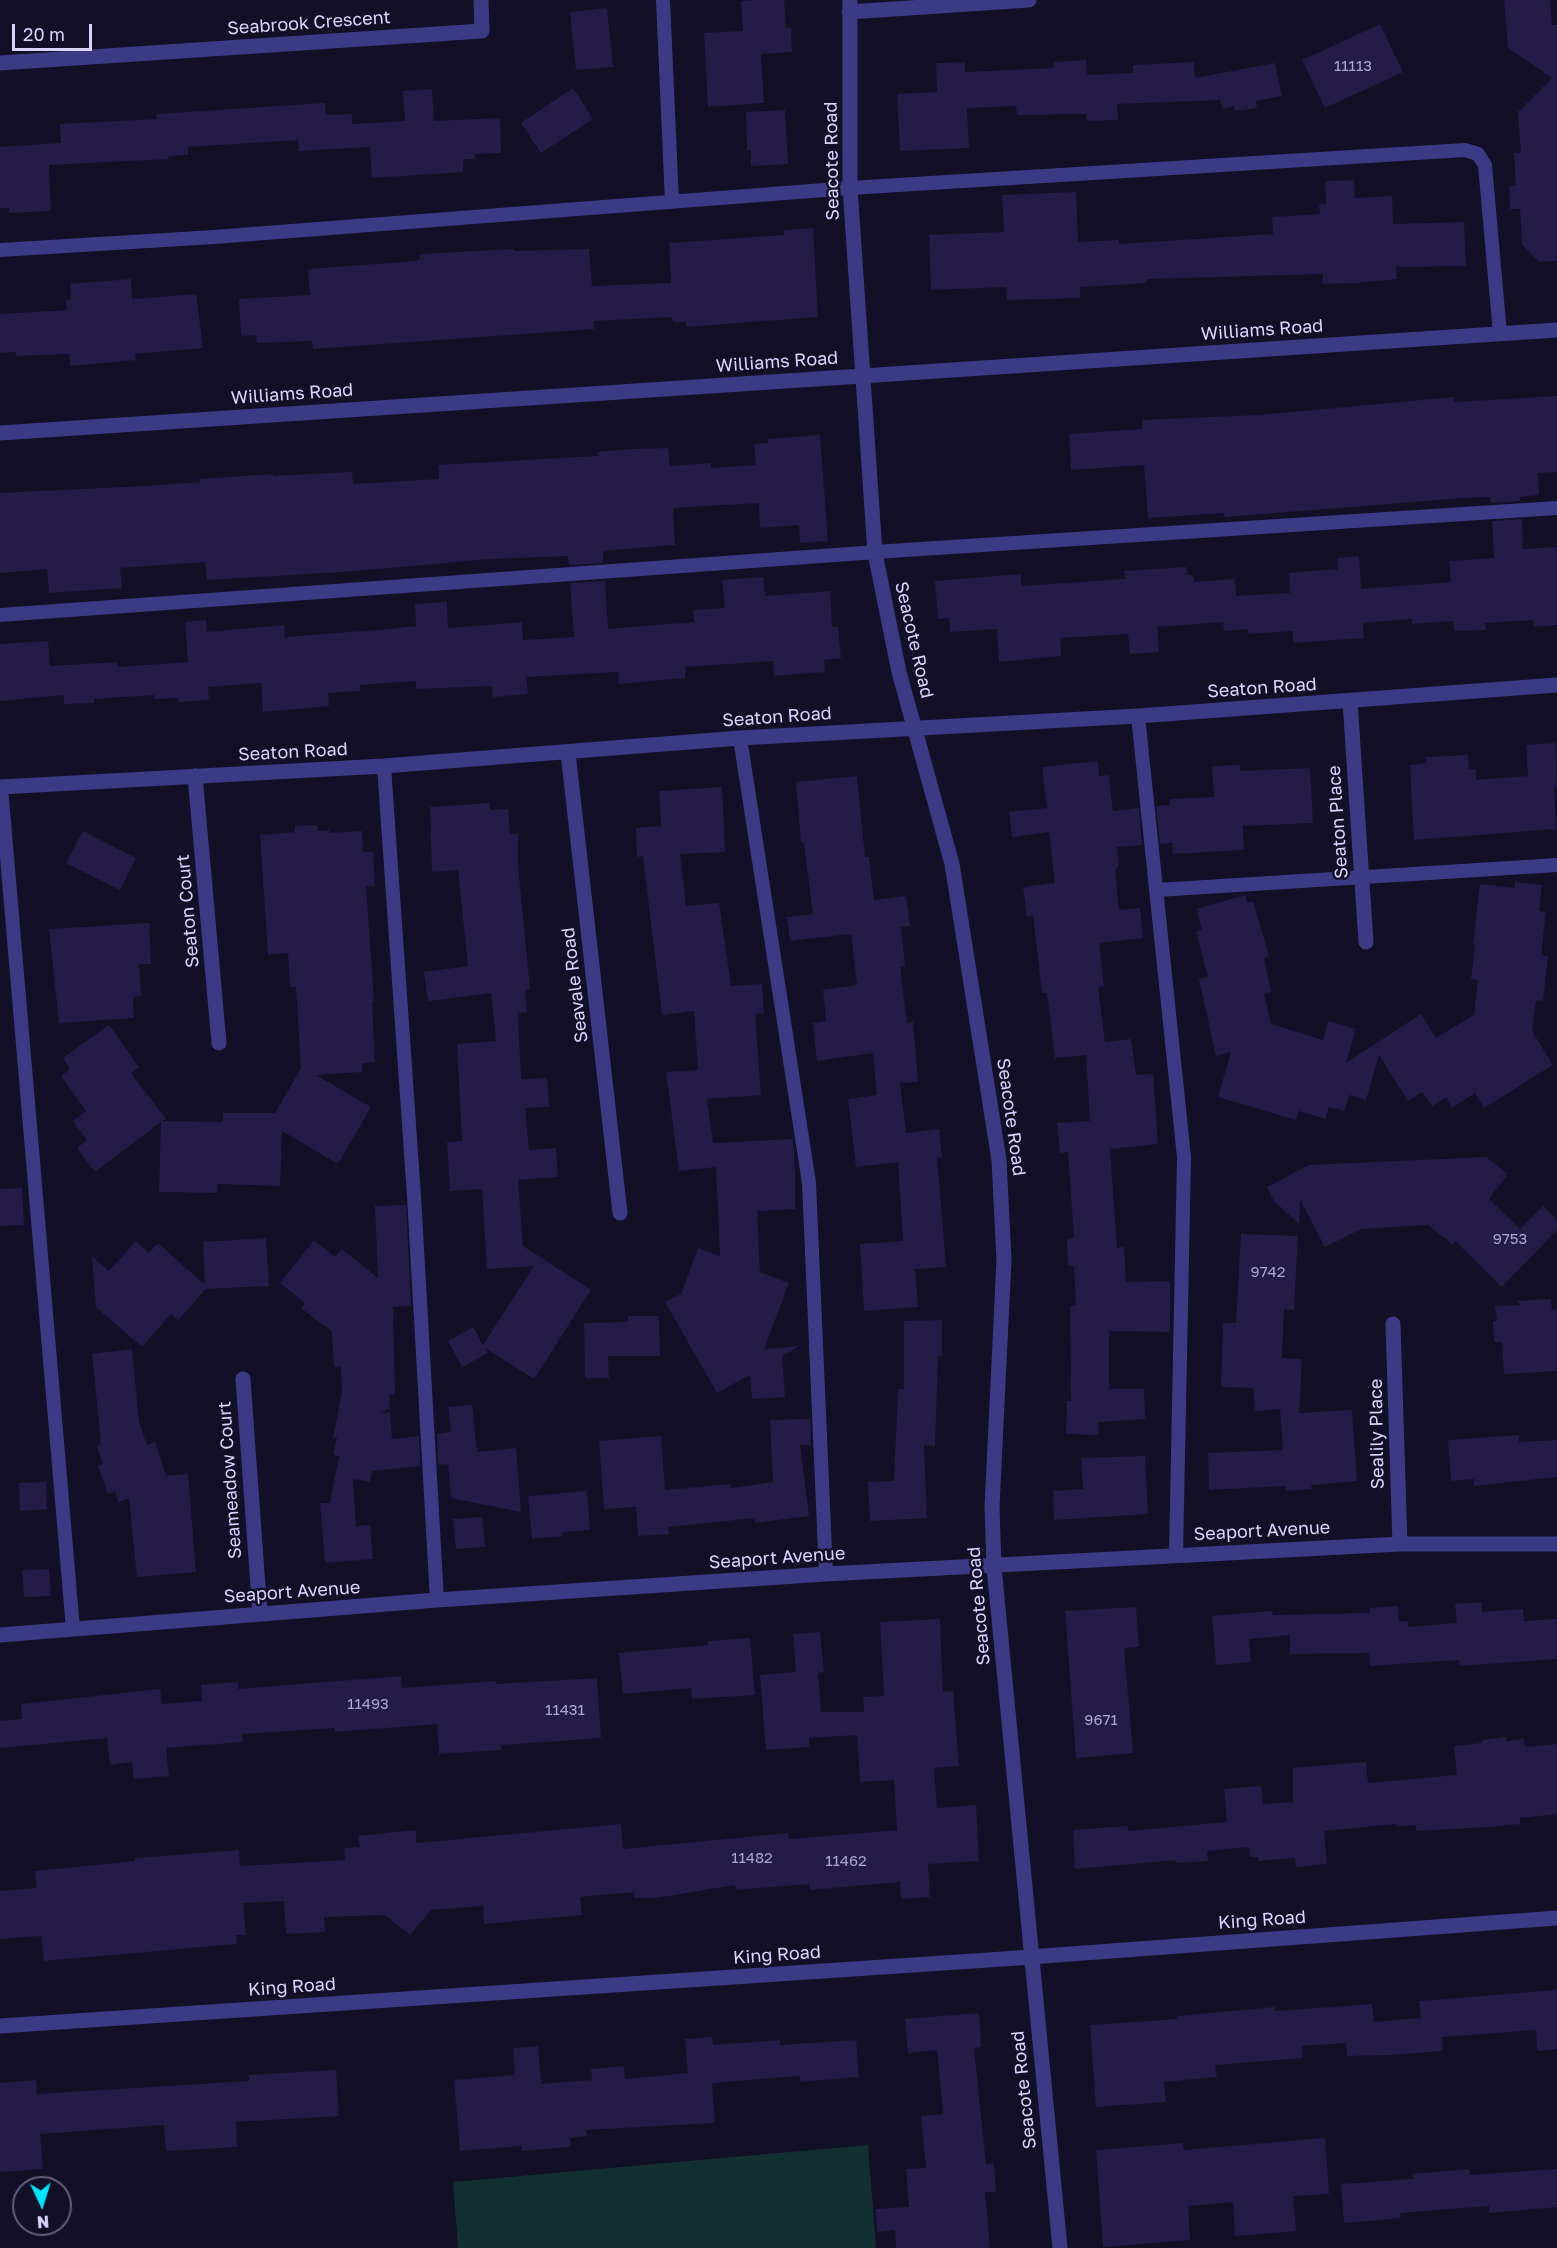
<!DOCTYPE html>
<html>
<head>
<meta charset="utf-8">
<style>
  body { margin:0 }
  #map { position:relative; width:1557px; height:2248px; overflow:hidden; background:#130f26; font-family:"Golos Text",sans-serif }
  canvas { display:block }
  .north { position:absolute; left:12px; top:2176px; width:60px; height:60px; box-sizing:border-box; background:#130f26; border:2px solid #625e7d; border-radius:50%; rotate:176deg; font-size:16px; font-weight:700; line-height:24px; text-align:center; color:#d9d4ff }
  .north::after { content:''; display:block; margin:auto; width:21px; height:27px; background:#00e5ff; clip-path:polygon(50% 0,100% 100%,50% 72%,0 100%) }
  .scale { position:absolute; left:12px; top:24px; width:80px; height:27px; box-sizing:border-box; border:3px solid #d9d4ff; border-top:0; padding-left:8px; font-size:18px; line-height:21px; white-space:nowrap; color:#d9d4ff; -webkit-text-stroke:4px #130f26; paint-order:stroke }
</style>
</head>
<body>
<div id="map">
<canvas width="1557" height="2248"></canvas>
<div class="north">N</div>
<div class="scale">20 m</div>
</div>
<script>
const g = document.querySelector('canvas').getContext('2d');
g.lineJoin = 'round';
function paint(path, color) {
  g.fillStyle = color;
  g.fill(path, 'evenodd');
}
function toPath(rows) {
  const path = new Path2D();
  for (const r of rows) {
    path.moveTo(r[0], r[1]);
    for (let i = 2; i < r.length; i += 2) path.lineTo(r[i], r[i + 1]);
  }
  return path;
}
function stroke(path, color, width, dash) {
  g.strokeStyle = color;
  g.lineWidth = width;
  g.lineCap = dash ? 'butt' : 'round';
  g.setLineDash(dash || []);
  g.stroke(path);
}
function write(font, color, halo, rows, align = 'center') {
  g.font = font + ' "Golos Text",sans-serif';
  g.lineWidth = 5;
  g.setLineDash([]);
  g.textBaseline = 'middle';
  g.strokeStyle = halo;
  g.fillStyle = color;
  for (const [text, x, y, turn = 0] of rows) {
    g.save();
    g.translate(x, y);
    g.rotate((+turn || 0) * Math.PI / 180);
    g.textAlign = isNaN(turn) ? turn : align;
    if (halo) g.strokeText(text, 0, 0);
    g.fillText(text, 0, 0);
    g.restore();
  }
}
paint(toPath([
  [868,2145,876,2248,458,2248,453,2182]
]), '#12302f');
paint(toPath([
  [755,0,784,0,786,28,791,28,792,52,761,54,764,103,708,107,704,33,743,31,741,1],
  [1504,0,1550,0,1552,25,1557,25,1557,261,1539,262,1522,244,1520,209,1510,209,1509,186,1516,186,1514,153,1521,153,1518,112,1552,78,1508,48],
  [607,8,613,67,576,70,570,12],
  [1380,24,1403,72,1325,108,1302,60],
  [1086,60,1087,75,1133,73,1133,65,1194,62,1195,78,1275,63,1282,96,1256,101,1257,108,1235,111,1234,106,1222,109,1220,100,1117,104,1118,120,1087,121,1086,114,1017,115,1016,106,967,108,969,148,900,151,897,94,937,92,936,63,965,62,965,72,1053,68,1053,62],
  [573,88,593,119,541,153,521,123],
  [432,89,434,121,500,118,501,153,475,154,475,159,463,159,463,172,372,178,370,147,299,151,298,140,188,147,188,155,168,156,169,159,49,165,51,211,9,213,9,208,0,208,0,147,61,143,60,124,157,119,156,114,325,103,326,115,352,114,352,124,405,121,403,91],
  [785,110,788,164,751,166,751,150,747,150,746,112],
  [1354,180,1355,198,1392,196,1393,224,1464,222,1466,266,1396,267,1397,279,1358,283,1323,284,1323,274,1147,279,1147,283,1080,287,1080,298,1007,300,1006,287,931,290,929,235,1004,232,1002,195,1076,192,1078,242,1119,240,1119,244,1273,234,1272,217,1320,214,1319,204,1326,204,1325,181],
  [813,228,818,317,686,327,686,322,673,322,672,317,594,321,594,329,313,349,312,341,257,343,256,335,241,336,239,299,310,295,308,269,416,261,420,259,420,254,514,249,514,251,589,249,592,286,671,283,669,243,784,235,784,230],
  [131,279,132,299,196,294,203,348,135,354,136,360,70,366,69,354,16,356,16,352,0,353,0,314,67,310,66,300,71,300,70,284],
  [1557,396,1557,472,1538,473,1539,495,1520,497,1520,501,1491,503,1490,497,1464,498,1225,517,1224,513,1148,518,1144,465,1071,470,1069,434,1142,429,1142,420,1259,415,1454,397,1454,402],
  [820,435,828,541,800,543,799,525,760,528,759,503,673,508,675,545,603,551,603,563,569,565,568,556,491,559,342,572,207,580,205,562,120,568,122,588,49,593,47,569,0,573,0,493,162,485,200,482,199,479,273,474,273,476,352,472,353,484,439,479,438,465,597,456,597,452,631,449,668,448,670,466,711,463,711,468,756,465,754,444,768,443,768,439],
  [1522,519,1523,549,1557,547,1557,625,1533,627,1533,620,1485,623,1486,630,1454,631,1453,621,1412,624,1412,619,1363,623,1364,638,1293,643,1293,631,1249,634,1248,629,1224,631,1223,622,1157,627,1159,652,1130,654,1128,634,1060,638,1061,656,999,662,997,629,950,632,949,618,938,619,935,581,1021,574,1021,586,1125,579,1124,571,1186,567,1187,575,1193,575,1194,582,1235,579,1236,596,1290,593,1289,573,1338,569,1337,558,1359,556,1361,589,1451,582,1449,561,1494,558,1492,521],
  [763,577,765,596,830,591,832,627,838,627,841,658,824,660,825,672,774,676,773,661,685,667,685,678,619,684,618,672,526,677,528,694,493,697,492,686,416,689,416,681,360,685,360,691,328,693,329,706,263,712,261,683,208,687,209,700,179,702,178,698,154,699,154,695,94,699,94,703,64,704,64,695,0,701,0,644,48,641,50,666,117,662,117,667,188,662,185,622,206,620,207,632,284,625,285,637,390,629,416,626,415,604,447,602,448,628,522,622,523,640,574,637,570,583,605,581,608,629,694,622,693,610,725,608,722,580],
  [1556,743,1557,787,1554,787,1556,829,1414,840,1410,765,1427,763,1426,757,1468,755,1469,770,1476,769,1476,780,1528,776,1526,745],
  [1098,761,1099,776,1109,775,1113,811,1139,808,1142,845,1117,847,1119,865,1115,870,1119,910,1140,908,1143,938,1099,943,1104,986,1098,987,1105,1042,1131,1039,1136,1075,1153,1074,1158,1144,1110,1149,1117,1248,1124,1247,1126,1282,1170,1281,1170,1332,1109,1331,1109,1389,1144,1389,1145,1419,1098,1422,1099,1435,1066,1434,1067,1401,1071,1401,1070,1306,1076,1306,1074,1266,1068,1266,1067,1239,1074,1238,1068,1152,1060,1153,1057,1123,1090,1121,1086,1055,1055,1058,1047,993,1042,993,1033,916,1027,917,1023,887,1055,883,1049,832,1012,837,1009,812,1047,808,1042,767],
  [1240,765,1240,771,1310,768,1313,823,1243,826,1244,850,1173,854,1172,843,1160,844,1156,806,1170,805,1170,799,1214,797,1212,766],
  [857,776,865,857,869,857,874,900,906,896,910,926,901,927,905,966,900,966,907,1023,913,1022,918,1082,900,1083,906,1133,939,1129,942,1157,937,1158,946,1267,915,1269,918,1307,864,1311,860,1244,903,1241,898,1162,856,1167,848,1099,877,1095,873,1053,817,1061,813,1023,826,1021,823,990,857,985,851,934,790,941,787,917,813,914,804,843,801,843,796,782],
  [722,787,725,852,680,854,686,906,719,903,731,986,762,984,764,1013,755,1014,761,1095,707,1099,713,1143,793,1139,795,1172,795,1209,757,1211,760,1272,789,1283,764,1349,800,1346,782,1356,785,1397,752,1399,750,1375,717,1393,665,1302,681,1294,698,1248,720,1256,716,1167,679,1171,666,1072,698,1070,694,1011,662,1015,643,856,637,857,636,828,661,826,659,791],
  [490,803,490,810,508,809,510,834,518,834,518,866,530,989,525,990,527,1012,518,1013,521,1079,547,1078,549,1107,525,1108,529,1150,556,1148,558,1177,518,1180,523,1246,591,1290,534,1379,485,1348,488,1353,462,1367,448,1341,473,1327,483,1345,534,1266,487,1269,482,1189,450,1191,447,1142,462,1141,457,1044,496,1041,491,993,428,1001,424,972,468,966,458,870,432,872,430,807],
  [317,825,318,831,329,830,329,833,362,831,363,852,373,852,375,886,366,886,374,1001,372,1002,375,1062,362,1063,362,1072,316,1075,371,1107,338,1164,282,1131,280,1186,218,1184,217,1193,159,1192,161,1122,95,1172,77,1148,87,1140,73,1121,86,1111,61,1076,70,1069,63,1058,109,1025,139,1067,131,1073,166,1119,162,1121,223,1122,223,1113,275,1113,301,1068,296,987,290,987,288,953,268,955,260,835,295,832,295,826],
  [83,831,136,858,120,890,66,863],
  [1515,882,1542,885,1539,911,1546,912,1541,955,1548,956,1543,1001,1536,1000,1532,1031,1553,1065,1484,1108,1475,1093,1452,1108,1446,1097,1432,1106,1422,1092,1408,1101,1379,1055,1366,1100,1349,1095,1345,1111,1329,1107,1325,1119,1299,1111,1296,1120,1218,1097,1231,1052,1216,1056,1199,979,1208,977,1196,932,1202,930,1196,909,1246,895,1247,903,1253,901,1269,956,1264,958,1271,992,1264,994,1271,1024,1323,1040,1328,1021,1356,1029,1346,1063,1421,1014,1436,1038,1474,1015,1478,980,1471,979,1475,944,1473,944,1480,884,1515,888],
  [149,923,151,964,139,964,141,996,133,997,134,1018,59,1023,49,929],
  [1486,1157,1508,1174,1489,1199,1520,1229,1543,1206,1557,1220,1557,1230,1502,1287,1455,1241,1453,1245,1428,1225,1361,1229,1325,1247,1300,1200,1299,1224,1274,1201,1267,1187,1309,1165],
  [22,1188,24,1225,0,1226,0,1189],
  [406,1205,411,1306,393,1307,395,1395,389,1395,390,1408,380,1413,390,1412,392,1439,419,1436,420,1466,372,1471,370,1482,353,1479,356,1526,370,1525,373,1559,325,1563,320,1503,330,1503,339,1456,333,1455,337,1437,333,1439,342,1391,341,1366,334,1367,332,1332,301,1308,305,1303,280,1283,314,1240,335,1257,342,1249,378,1278,375,1206],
  [1241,1234,1298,1236,1294,1310,1284,1309,1282,1358,1302,1359,1299,1413,1352,1410,1357,1481,1311,1485,1312,1489,1286,1491,1285,1486,1209,1490,1208,1453,1283,1450,1280,1409,1255,1411,1253,1388,1221,1387,1223,1323,1236,1323],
  [266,1238,269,1286,206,1289,178,1320,171,1314,142,1347,96,1307,92,1256,109,1271,136,1241,149,1253,158,1243,205,1285,203,1242],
  [1551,1299,1552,1310,1557,1310,1557,1371,1504,1374,1502,1342,1494,1342,1493,1321,1497,1321,1495,1306,1521,1305,1517,1301],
  [628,1316,659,1316,660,1356,608,1356,609,1378,585,1378,584,1323,628,1322],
  [942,1320,942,1356,938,1356,935,1446,924,1445,927,1518,870,1521,868,1482,894,1481,898,1389,904,1389,904,1321],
  [132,1349,139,1422,147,1445,155,1442,166,1476,188,1474,196,1572,137,1577,129,1498,118,1502,115,1491,108,1494,98,1466,103,1464,97,1446,101,1444,92,1354],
  [472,1405,477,1452,516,1448,521,1512,451,1498,448,1464,438,1465,437,1434,451,1432,448,1407],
  [810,1419,811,1445,800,1445,809,1516,755,1523,755,1518,668,1527,669,1534,638,1536,636,1507,604,1509,599,1441,661,1436,665,1490,731,1484,731,1488,773,1482,770,1420],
  [1519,1435,1519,1442,1557,1440,1557,1477,1474,1486,1474,1479,1451,1481,1448,1440],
  [1145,1456,1148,1514,1054,1520,1053,1491,1083,1489,1081,1458],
  [46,1482,47,1509,20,1511,19,1483],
  [587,1491,590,1530,563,1532,563,1536,532,1539,528,1496],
  [482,1517,485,1547,456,1549,453,1519],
  [49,1569,51,1596,24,1597,22,1570],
  [1482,1602,1482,1612,1523,1609,1524,1621,1557,1619,1557,1659,1460,1666,1459,1660,1370,1666,1369,1653,1290,1654,1290,1635,1249,1639,1251,1662,1216,1665,1212,1616,1272,1611,1273,1615,1370,1613,1370,1608,1398,1606,1399,1622,1408,1621,1408,1627,1457,1623,1455,1604],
  [1136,1607,1139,1647,1124,1648,1133,1753,1076,1758,1065,1611],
  [940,1619,943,1692,953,1691,959,1766,934,1768,937,1808,976,1805,979,1861,928,1864,930,1897,901,1899,900,1882,810,1890,809,1884,736,1890,735,1885,656,1898,635,1898,634,1892,580,1897,582,1915,484,1924,483,1906,431,1910,410,1935,385,1915,324,1917,325,1932,286,1934,284,1901,243,1903,246,1935,236,1935,237,1944,44,1961,41,1936,0,1939,0,1891,37,1888,35,1871,135,1861,135,1858,239,1850,240,1866,345,1860,344,1848,360,1847,358,1836,416,1830,416,1843,621,1824,623,1849,788,1833,789,1839,897,1830,894,1780,860,1782,857,1735,809,1738,809,1747,766,1750,760,1675,796,1672,793,1634,820,1632,824,1672,818,1673,821,1712,864,1712,863,1697,884,1696,880,1622],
  [750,1638,755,1695,692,1699,691,1688,623,1694,619,1653,708,1645,708,1641],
  [401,1676,402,1688,496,1681,496,1684,597,1678,601,1738,501,1745,501,1750,439,1754,437,1724,335,1732,335,1728,242,1734,243,1742,166,1748,169,1776,134,1779,132,1762,110,1765,107,1738,0,1748,0,1721,22,1719,21,1704,160,1689,162,1704,202,1701,201,1685,238,1682,238,1689],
  [1506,1737,1506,1741,1524,1739,1525,1747,1557,1744,1557,1814,1520,1818,1520,1824,1488,1827,1416,1831,1416,1825,1397,1827,1396,1824,1324,1831,1327,1864,1296,1867,1295,1858,1258,1861,1258,1857,1250,1857,1249,1847,1207,1851,1208,1861,1177,1863,1176,1860,1075,1869,1073,1830,1128,1826,1128,1831,1227,1822,1224,1789,1261,1786,1263,1804,1293,1802,1293,1768,1366,1762,1368,1783,1457,1775,1454,1746,1482,1743,1482,1740],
  [1557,1990,1557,2049,1537,2051,1536,2030,1442,2037,1443,2051,1389,2055,1347,2056,1346,2043,1302,2046,1303,2058,1215,2065,1217,2077,1164,2082,1166,2102,1096,2107,1090,2025,1178,2019,1177,2016,1275,2007,1275,2011,1372,2004,1374,2022,1421,2018,1419,2001],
  [979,2013,981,2047,974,2048,986,2164,994,2163,996,2192,985,2192,990,2248,896,2248,895,2230,877,2232,876,2209,909,2207,906,2169,926,2168,921,2116,943,2114,937,2050,908,2053,905,2019],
  [712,2037,713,2045,780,2040,780,2045,856,2040,859,2077,800,2082,800,2076,712,2083,715,2123,586,2130,587,2136,570,2138,571,2147,522,2151,521,2146,460,2151,454,2080,515,2075,513,2048,538,2046,541,2084,592,2080,591,2069,624,2066,625,2079,688,2073,685,2039],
  [336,2070,339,2116,236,2122,237,2147,166,2151,164,2125,40,2134,43,2169,0,2172,0,2083,36,2080,37,2094,249,2081,249,2075],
  [1325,2138,1329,2194,1293,2196,1296,2231,1235,2236,1233,2202,1188,2206,1190,2240,1103,2247,1096,2150,1183,2143,1184,2150],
  [1469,2169,1470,2175,1557,2169,1557,2207,1489,2213,1489,2206,1400,2213,1401,2218,1344,2223,1341,2184,1413,2179,1412,2174]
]), '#241b47');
stroke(toPath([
  [663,0,672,202],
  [0,250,214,237,850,188,1465,150,1478,154,1485,165,1500,334],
  [0,615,905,550,1557,508],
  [1138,716,1184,1157,1176,1554],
  [740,738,809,1183,826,1574],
  [384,766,414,1196,437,1600],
  [1,787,73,1629],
  [1157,890,1557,865]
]), '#3d3a85', 14);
stroke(toPath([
  [850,0,850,188,875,553,899,672,952,864,999,1160,1004,1260,992,1507,994,1567,1060,2248],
  [849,12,1029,0],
  [0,63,482,31,481,0],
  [1350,701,1366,942],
  [568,753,620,1213],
  [195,776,219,1043],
  [0,787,384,766,740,738,1138,716,1557,685],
  [1393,1324,1400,1544],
  [243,1379,260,1614],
  [0,1635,437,1600,826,1574,1400,1544,1557,1544],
  [0,2026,1003,1959,1557,1918]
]), '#3d3a85', 15);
stroke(toPath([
  [0,433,1557,330]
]), '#3d3a85', 15);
write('15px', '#aca6d1', null, [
  ["11113",1353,66],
  ["9753",1510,1239],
  ["9742",1268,1272],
  ["11493",368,1704],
  ["11431",565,1710],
  ["9671",1101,1720],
  ["11482",752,1858],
  ["11462",846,1861]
]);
write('18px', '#d9d4ff', '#130f26', [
  ["Seabrook Crescent",309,23,-4],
  ["Seacote Road",832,161,-91],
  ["Williams Road",1262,330,-4],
  ["Williams Road",777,362,-4],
  ["Williams Road",292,394,-4],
  ["Seacote Road",914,640,77],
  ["Seaton Road",1262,688,-4],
  ["Seaton Road",777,717,-4],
  ["Seaton Road",293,752,-3],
  ["Seaton Place",1338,822,-94],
  ["Seaton Court",188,911,-95],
  ["Seavale Road",575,985,-97],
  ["Seacote Road",1011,1117,82],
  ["Sealily Place",1377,1434,-91],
  ["Seameadow Court",230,1480,-94],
  ["Seaport Avenue",1262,1531,-3],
  ["Seaport Avenue",777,1558,-4],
  ["Seaport Avenue",292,1592,-4],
  ["Seacote Road",979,1606,-95],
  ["King Road",1262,1920,-4],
  ["King Road",777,1955,-4],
  ["King Road",292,1987,-4],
  ["Seacote Road",1024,2090,-96]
]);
</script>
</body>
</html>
